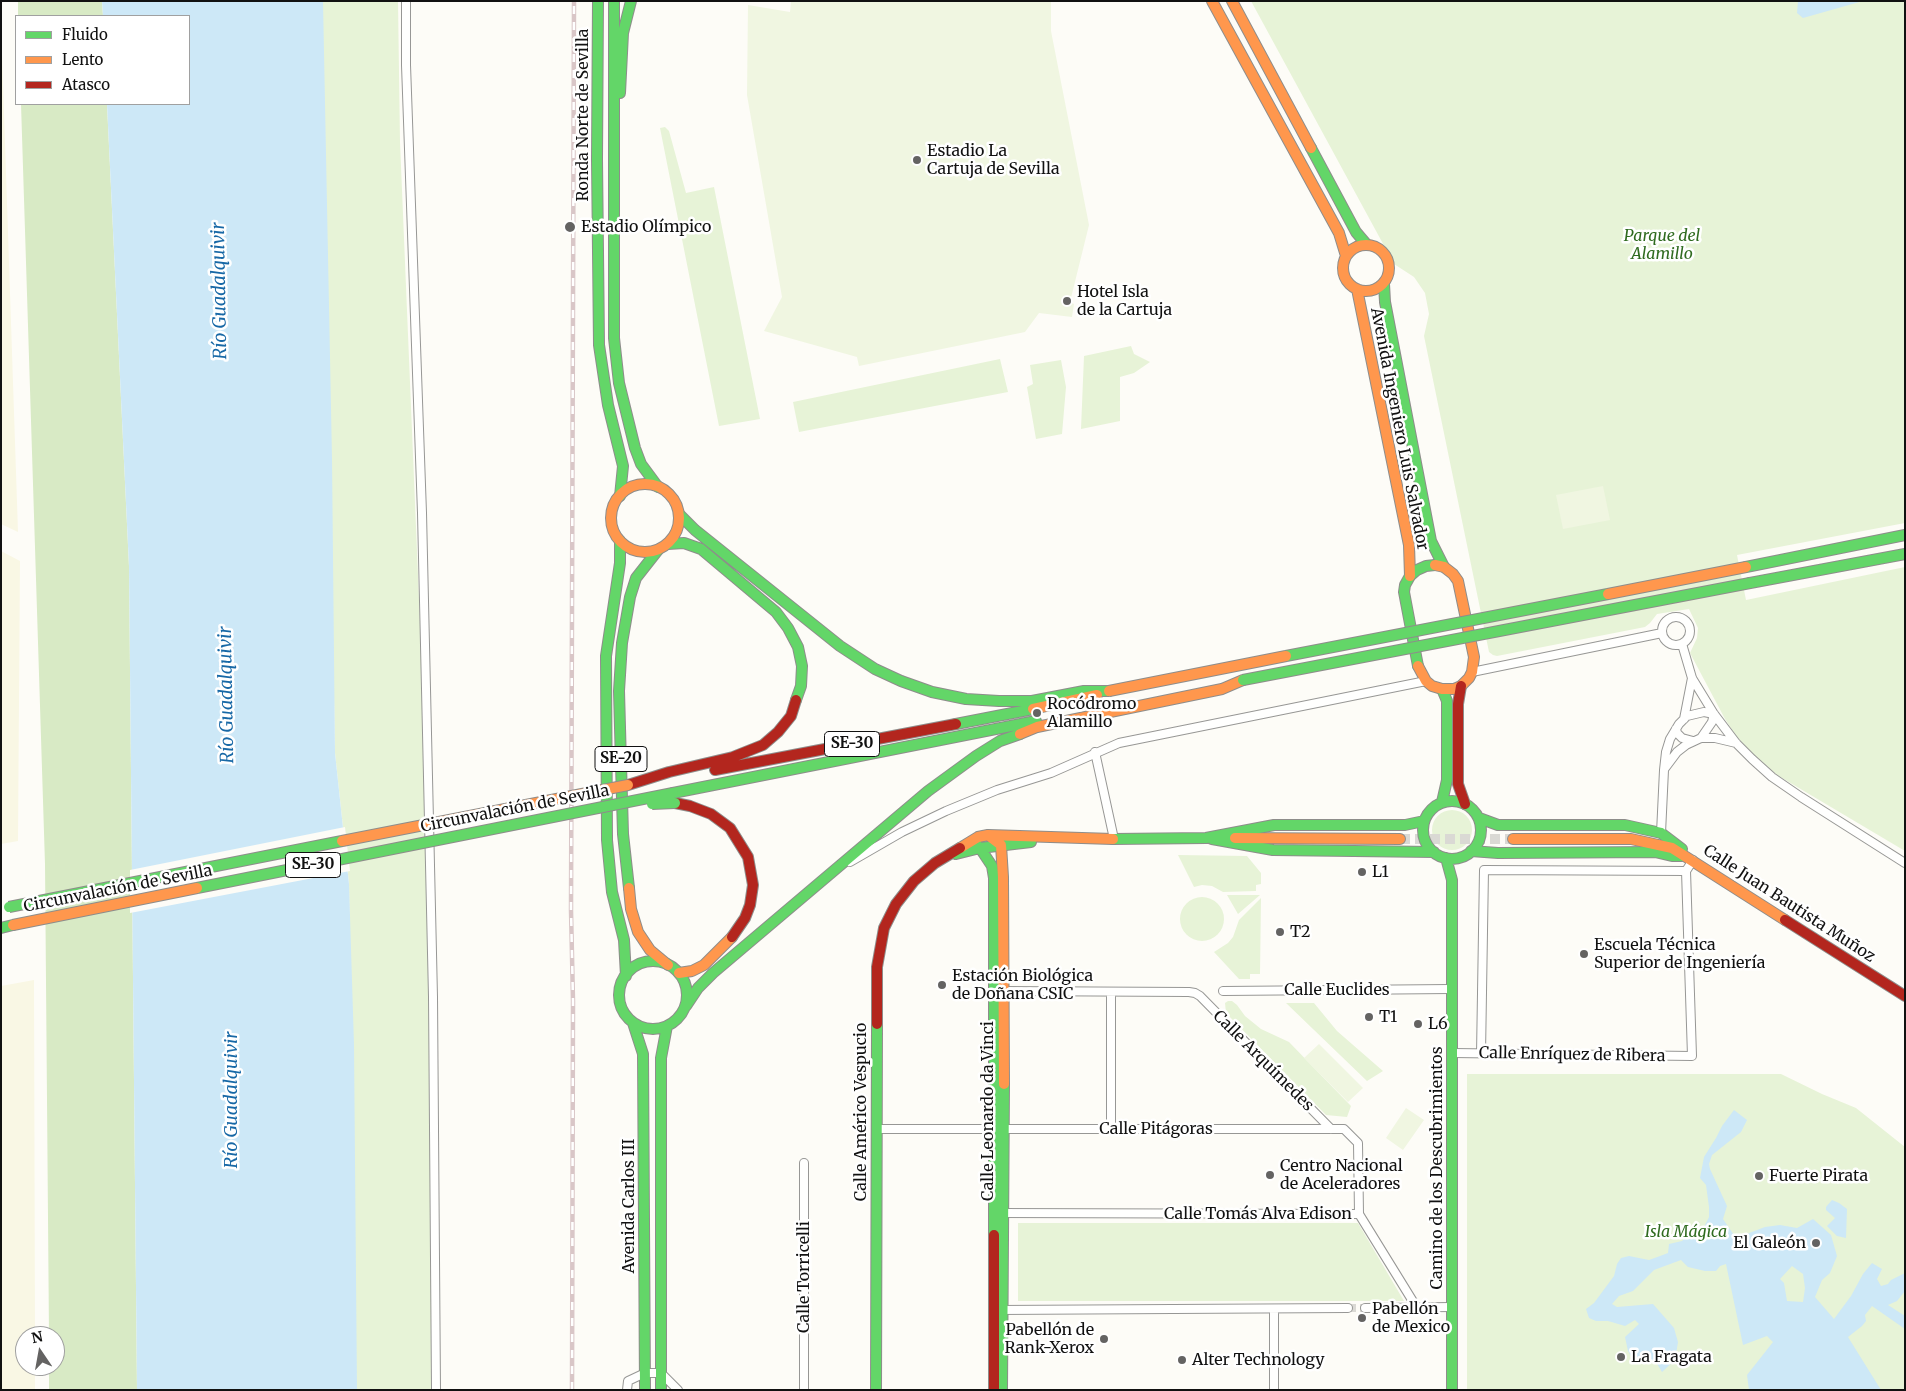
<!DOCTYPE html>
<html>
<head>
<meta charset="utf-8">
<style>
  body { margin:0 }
  #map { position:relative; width:1906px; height:1391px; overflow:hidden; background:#fdfcf7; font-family:Merriweather,serif }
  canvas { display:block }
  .frame { position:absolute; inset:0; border:2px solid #111; pointer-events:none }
  .legend { position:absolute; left:15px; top:15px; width:175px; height:90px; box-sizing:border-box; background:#fff; border:1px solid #a0a0a0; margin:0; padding:6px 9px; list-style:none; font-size:15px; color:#111 }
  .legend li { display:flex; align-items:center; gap:10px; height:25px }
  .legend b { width:25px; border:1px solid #a0a0a0 }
  .north { position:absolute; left:15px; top:1326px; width:50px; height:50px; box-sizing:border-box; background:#fff; border:1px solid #a0a0a0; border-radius:50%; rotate:348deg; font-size:14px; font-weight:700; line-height:20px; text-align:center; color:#111 }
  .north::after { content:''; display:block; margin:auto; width:18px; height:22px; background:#646362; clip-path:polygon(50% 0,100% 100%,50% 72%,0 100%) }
</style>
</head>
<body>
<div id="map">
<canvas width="1906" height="1391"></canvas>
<div class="frame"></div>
<ul class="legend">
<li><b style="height:6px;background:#63d668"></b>Fluido</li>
<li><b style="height:6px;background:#ff974d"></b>Lento</li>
<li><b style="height:6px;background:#b3261e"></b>Atasco</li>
</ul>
<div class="north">N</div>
</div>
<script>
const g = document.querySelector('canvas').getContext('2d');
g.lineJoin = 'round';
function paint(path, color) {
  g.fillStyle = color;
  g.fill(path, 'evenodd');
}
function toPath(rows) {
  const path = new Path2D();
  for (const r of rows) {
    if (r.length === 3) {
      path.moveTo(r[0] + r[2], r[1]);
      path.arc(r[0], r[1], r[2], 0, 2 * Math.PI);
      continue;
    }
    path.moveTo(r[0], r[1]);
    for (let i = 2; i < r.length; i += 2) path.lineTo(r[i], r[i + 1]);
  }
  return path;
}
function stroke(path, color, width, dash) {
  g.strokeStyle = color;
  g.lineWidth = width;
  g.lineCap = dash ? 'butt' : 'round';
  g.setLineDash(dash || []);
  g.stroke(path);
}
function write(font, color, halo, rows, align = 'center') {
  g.font = font + ' Merriweather,serif';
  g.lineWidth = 5;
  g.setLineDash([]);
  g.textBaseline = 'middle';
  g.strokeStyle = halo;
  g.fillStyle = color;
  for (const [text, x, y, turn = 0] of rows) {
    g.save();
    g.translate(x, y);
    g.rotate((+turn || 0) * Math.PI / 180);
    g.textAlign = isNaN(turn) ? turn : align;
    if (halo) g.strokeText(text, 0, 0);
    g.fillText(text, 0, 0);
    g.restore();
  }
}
paint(toPath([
  [1,23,18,532,1,524],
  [1,551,20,561,18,841,1,844],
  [34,980,35,1336,25,1336,25,1366,35,1366,35,1390,1,1390,1,986]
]), '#f9f7e4');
paint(toPath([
  [322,1,398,1,400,142,430,864,436,1390,356,1390,349,884,335,753],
  [1251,1,1905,1,1905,523,1737,555,1746,600,1905,567,1905,851,1777,775,1753,754,1736,736,1725,719,1690,653,1697,638,1698,628,1689,609,1657,614,1650,623,1645,627,1497,656,1493,655,1489,652,1424,336,1429,314,1425,293,1414,277,1394,264],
  [665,127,669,131,686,193,714,187,760,419,719,426,660,128],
  [1131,346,1134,354,1150,362,1134,373,1120,377,1120,421,1081,429,1084,356],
  [1000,359,1008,392,799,432,793,402],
  [1061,360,1066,387,1062,434,1036,439,1027,387,1033,384,1030,365],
  [1452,830,20],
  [1178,855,1247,856,1261,873,1261,884,1256,885,1256,891,1223,892,1212,886,1202,885,1194,887],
  [1227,895,1260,895,1238,914],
  [1202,919,22],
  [1261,898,1260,974,1250,974,1250,979,1239,979,1214,952,1228,943,1233,937,1239,920],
  [1228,1001,1232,1001,1237,1005,1245,1016,1261,1029,1289,1042,1351,1106,1347,1117,1326,1115,1226,1013,1225,1003],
  [1286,1003,1314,1003,1337,1031,1383,1071,1367,1081],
  [1467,1074,1781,1074,1822,1094,1856,1108,1905,1147,1905,1390,1467,1390],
  [1018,1223,1358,1223,1404,1301,1018,1301]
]), '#e7f3d7');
paint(toPath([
  [18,1,102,1,103,16,18,16],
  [21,104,107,104,129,566,137,1390,49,1390,49,1366,55,1366,55,1336,49,1336,45,864]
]), '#d8eac5');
paint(toPath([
  [791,1,1051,1,1051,31,1089,225,1070,302,1074,304,1072,317,1039,313,1025,332,859,366,857,357,764,331,782,297,747,95,748,5,790,12],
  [1603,486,1610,520,1563,529,1556,495],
  [1319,1044,1363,1088,1348,1102,1304,1058],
  [1406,1108,1424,1120,1403,1150,1386,1138]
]), '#f0f6e1');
paint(toPath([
  [102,1,323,1,332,459,335,753,349,884,354,1045,357,1390,137,1390,129,566,107,104,189,104,189,16,103,16],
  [1798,1,1863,1,1803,18,1797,13],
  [1734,1110,1747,1120,1741,1132,1712,1155,1709,1164,1710,1169,1727,1206,1723,1219,1736,1238,1765,1227,1780,1225,1797,1228,1813,1219,1831,1235,1837,1256,1830,1273,1822,1280,1815,1297,1834,1319,1851,1296,1863,1274,1872,1263,1882,1269,1877,1279,1881,1286,1888,1284,1891,1280,1905,1273,1905,1291,1897,1301,1888,1305,1905,1316,1905,1329,1872,1306,1865,1315,1866,1321,1862,1326,1848,1337,1881,1390,1749,1390,1747,1375,1773,1342,1767,1336,1743,1345,1726,1264,1720,1266,1716,1271,1705,1271,1688,1267,1681,1260,1654,1270,1633,1291,1619,1296,1612,1304,1617,1307,1653,1304,1674,1328,1678,1342,1675,1360,1662,1372,1656,1362,1631,1356,1628,1351,1625,1337,1639,1324,1635,1320,1625,1326,1608,1321,1596,1321,1589,1318,1586,1309,1594,1303,1614,1276,1617,1264,1621,1258,1629,1256,1649,1260,1660,1256,1668,1253,1669,1244,1682,1241,1688,1235,1697,1235,1704,1227,1709,1217,1709,1207,1706,1185,1700,1178,1704,1157,1716,1138,1722,1126],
  [1792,1266,1803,1274,1805,1288,1803,1302,1787,1301,1784,1283,1780,1279],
  [1832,1200,1839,1203,1847,1209,1846,1238,1837,1236,1827,1226,1835,1218,1826,1210,1826,1207]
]), '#cde8f7');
paint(toPath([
  [345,827,350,871,130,913,130,870]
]), '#fdfcf7');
stroke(toPath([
  [1348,1308,1365,1308]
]), '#dad9d4', 8, [8, 4]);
stroke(toPath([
  [1400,839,1513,839]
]), '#dad9d4', 10, [10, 5]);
const street = toPath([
  [406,1,406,65,422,513,433,997,436,1390],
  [1676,631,14],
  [1682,644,1692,678,1714,714,1736,743,1752,759,1772,777,1801,797,1905,863],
  [1472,672,1662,633],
  [1684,719,1692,678],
  [1676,729,1677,733,1682,738,1693,741],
  [1095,752,1114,839],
  [1665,768,1677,752,1686,745,1701,738,1715,738,1736,743],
  [1661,833,1664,770,1666,752,1670,739,1679,724,1687,716,1704,712,1714,714,1712,722,1701,738],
  [850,862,902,832,946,811,997,790,1051,773,1119,743,1426,681],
  [1000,991,1189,992,1195,993,1200,996,1331,1129],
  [1223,991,1451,989],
  [1111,993,1111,1129],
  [1453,1053,1692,1056,1686,871,1693,860],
  [1481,1054,1484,870,1686,871],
  [876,1129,1344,1129,1358,1143,1359,1214],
  [804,1163,804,1390],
  [999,1213,1359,1214],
  [1359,1214,1417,1308],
  [1365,1308,1452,1307],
  [1274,1309,1274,1390],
  [998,1310,1348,1308],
  [627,1390,628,1381,645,1373,661,1373,678,1390]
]);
const fast = toPath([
  [598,1,597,159,599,345,608,405,623,466,620,496],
  [614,1,614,338,619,383,635,448,641,464,658,487],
  [620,93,623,33,631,1],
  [1311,148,1356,232,1367,245],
  [1384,284,1385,302,1431,541,1444,567],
  [679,514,695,530,840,646,875,669,901,681,932,692,966,699,999,701,1032,701,1084,691,1109,691],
  [620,541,620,563,606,656,607,840,612,892,624,940,626,976],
  [668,544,684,543,701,549,776,612,788,628,798,647,802,666,801,686,796,700],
  [1746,567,1905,535],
  [1750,583,1905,554],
  [1418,666,1404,592,1405,585,1410,576,1417,570,1426,566,1435,565],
  [1442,689,1447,701,1447,780,1442,802],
  [956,724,1033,709],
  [673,793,1036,721],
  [1452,830,29],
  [1479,818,1498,825,1625,825,1661,833,1682,849],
  [976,839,976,846,980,848,992,866,994,878,994,1235],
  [1113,839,1206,838,1274,825,1405,825,1424,821],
  [1212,839,1273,850,1434,852],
  [1471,851,1498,853,1655,852,1672,856,1682,856],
  [956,854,980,848,1031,842],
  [1446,858,1452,880,1452,1390],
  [629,888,623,834,621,764,619,691,622,643,630,597,636,578,658,550],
  [1,928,13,925],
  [653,995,34],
  [686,1006,698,988,713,973,928,791,976,756,1000,741,1020,734],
  [633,1023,643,1054,645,1390],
  [661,1390,661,1058,667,1026],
  [876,1390,877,1024],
  [1002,1390,1004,1084]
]);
const slow = toPath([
  [1212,1,1339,233,1346,256],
  [1232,1,1311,148],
  [1366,268,23],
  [1357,289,1409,545,1410,576],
  [645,518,34],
  [1418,666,1426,681,1432,686,1442,689,1454,689,1461,686,1469,678,1472,672,1474,657,1458,581,1453,574,1444,567,1435,565],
  [1033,709,1097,695],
  [1020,734,1037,727,1222,689,1243,680],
  [988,835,1001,845,1003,877,1004,1084],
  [1235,838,1400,839],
  [1513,839,1631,839,1672,848,1785,920],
  [960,848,978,837,988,835,1113,839],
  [629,888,631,909,638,932,650,950,668,965],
  [679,973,692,971,704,965,732,937]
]);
const jam = toPath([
  [1461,686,1458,704,1458,784,1465,804],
  [715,770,956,724],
  [628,785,669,772,733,757,763,745,778,732,791,716,796,700],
  [675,803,690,806,711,814,730,828,748,857,753,885,750,905,745,918,732,937],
  [1785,920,1905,996],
  [877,1024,877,967,884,928,896,904,914,881,935,863,960,848],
  [994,1235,994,1390]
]);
stroke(street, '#979795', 10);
stroke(fast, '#8e8d8b', 12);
stroke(slow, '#8e8d8b', 12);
stroke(jam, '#8e8d8b', 12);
stroke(street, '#fffffe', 8);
stroke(fast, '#63d668', 10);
stroke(slow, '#ff974d', 10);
stroke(jam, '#b3261e', 10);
const rail = toPath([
  [572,1390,573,1001,571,910,574,1]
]);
stroke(rail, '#d9c6c7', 4.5);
stroke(rail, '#fff', 2.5, [8]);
const fastBridge = toPath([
  [1286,656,1608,594],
  [1243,680,1750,583],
  [652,804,675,803],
  [197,888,673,793],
  [9,907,342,841]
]);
const slowBridge = toPath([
  [1608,594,1746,567],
  [1109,691,1286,656],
  [342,841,628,785],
  [13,925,197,888]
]);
stroke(fastBridge, '#8e8d8b', 12, []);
stroke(slowBridge, '#8e8d8b', 12, []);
stroke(fastBridge, '#63d668', 10);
stroke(slowBridge, '#ff974d', 10);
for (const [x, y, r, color] of [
  [917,160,5,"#646362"],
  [570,227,6,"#646362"],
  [1067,301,5,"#646362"],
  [1037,713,5,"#646362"],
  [1362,872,5,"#646362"],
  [1280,932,5,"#646362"],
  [1584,954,5,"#646362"],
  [942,985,5,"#646362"],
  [1369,1017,5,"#646362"],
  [1418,1024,5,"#646362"],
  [1270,1175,5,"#646362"],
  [1759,1176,5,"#646362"],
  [1816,1243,5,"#646362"],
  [1362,1318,5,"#646362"],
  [1104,1339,5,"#646362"],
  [1621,1357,5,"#646362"],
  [1182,1360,5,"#646362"]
]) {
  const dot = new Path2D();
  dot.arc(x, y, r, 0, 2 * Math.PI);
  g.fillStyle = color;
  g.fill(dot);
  stroke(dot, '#fff', 2);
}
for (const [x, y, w] of [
  [852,744,55],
  [621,759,52],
  [313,865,55]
]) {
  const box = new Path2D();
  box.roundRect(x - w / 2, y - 12.5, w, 25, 4);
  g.fillStyle = '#fff';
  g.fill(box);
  stroke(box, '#111', 1);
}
write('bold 15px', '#111', null, [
  ["SE-30",852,744],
  ["SE-20",621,759],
  ["SE-30",313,865]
]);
write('16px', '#111', '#fff', [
  ["Ronda Norte de Sevilla",583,115,-90],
  ["Avenida Ingeniero Luis Salvador",1399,429,79],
  ["Circunvalación de Sevilla",515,809,-11],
  ["Circunvalación de Sevilla",118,889,-11],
  ["Calle Juan Bautista Muñoz",1789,904,33],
  ["Calle Euclides",1337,990],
  ["Calle Enríquez de Ribera",1572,1055,1],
  ["Calle Arquímedes",1263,1061,45],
  ["Calle Leonardo da Vinci",988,1111,-90],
  ["Calle Américo Vespucio",861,1112,-90],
  ["Calle Pitágoras",1156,1129],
  ["Camino de los Descubrimientos",1437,1168,-90],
  ["Avenida Carlos III",629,1206,-90],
  ["Calle Tomás Alva Edison",1258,1214],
  ["Calle Torricelli",804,1277,-90]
]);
write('16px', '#111', '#fff', [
  ["Estadio La",927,151],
  ["Cartuja de Sevilla",927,169],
  ["Estadio Olímpico",581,227],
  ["Hotel Isla",1077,292],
  ["de la Cartuja",1077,310],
  ["Rocódromo",1047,704],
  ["Alamillo",1047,722],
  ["L1",1372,872],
  ["T2",1290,932],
  ["Escuela Técnica",1594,945],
  ["Superior de Ingeniería",1594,963],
  ["Estación Biológica",952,976],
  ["de Doñana CSIC",952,994],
  ["T1",1379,1017],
  ["L6",1428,1024],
  ["Centro Nacional",1280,1166],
  ["de Aceleradores",1280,1184],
  ["Fuerte Pirata",1769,1176],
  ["El Galeón",1806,1243,"right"],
  ["Pabellón",1372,1309],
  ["de Mexico",1372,1327],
  ["Pabellón de",1094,1330,"right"],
  ["Rank-Xerox",1094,1348,"right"],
  ["La Fragata",1631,1357],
  ["Alter Technology",1192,1360]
], 'left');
write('italic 16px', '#2f6b1f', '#fff', [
  ["Parque del",1662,236],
  ["Alamillo",1662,254],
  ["Isla Mágica",1686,1232]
]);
write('italic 18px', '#1768a6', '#fff', [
  ["Río Guadalquivir",220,291,-91],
  ["Río Guadalquivir",227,695,-91],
  ["Río Guadalquivir",232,1100,-90]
]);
</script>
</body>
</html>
